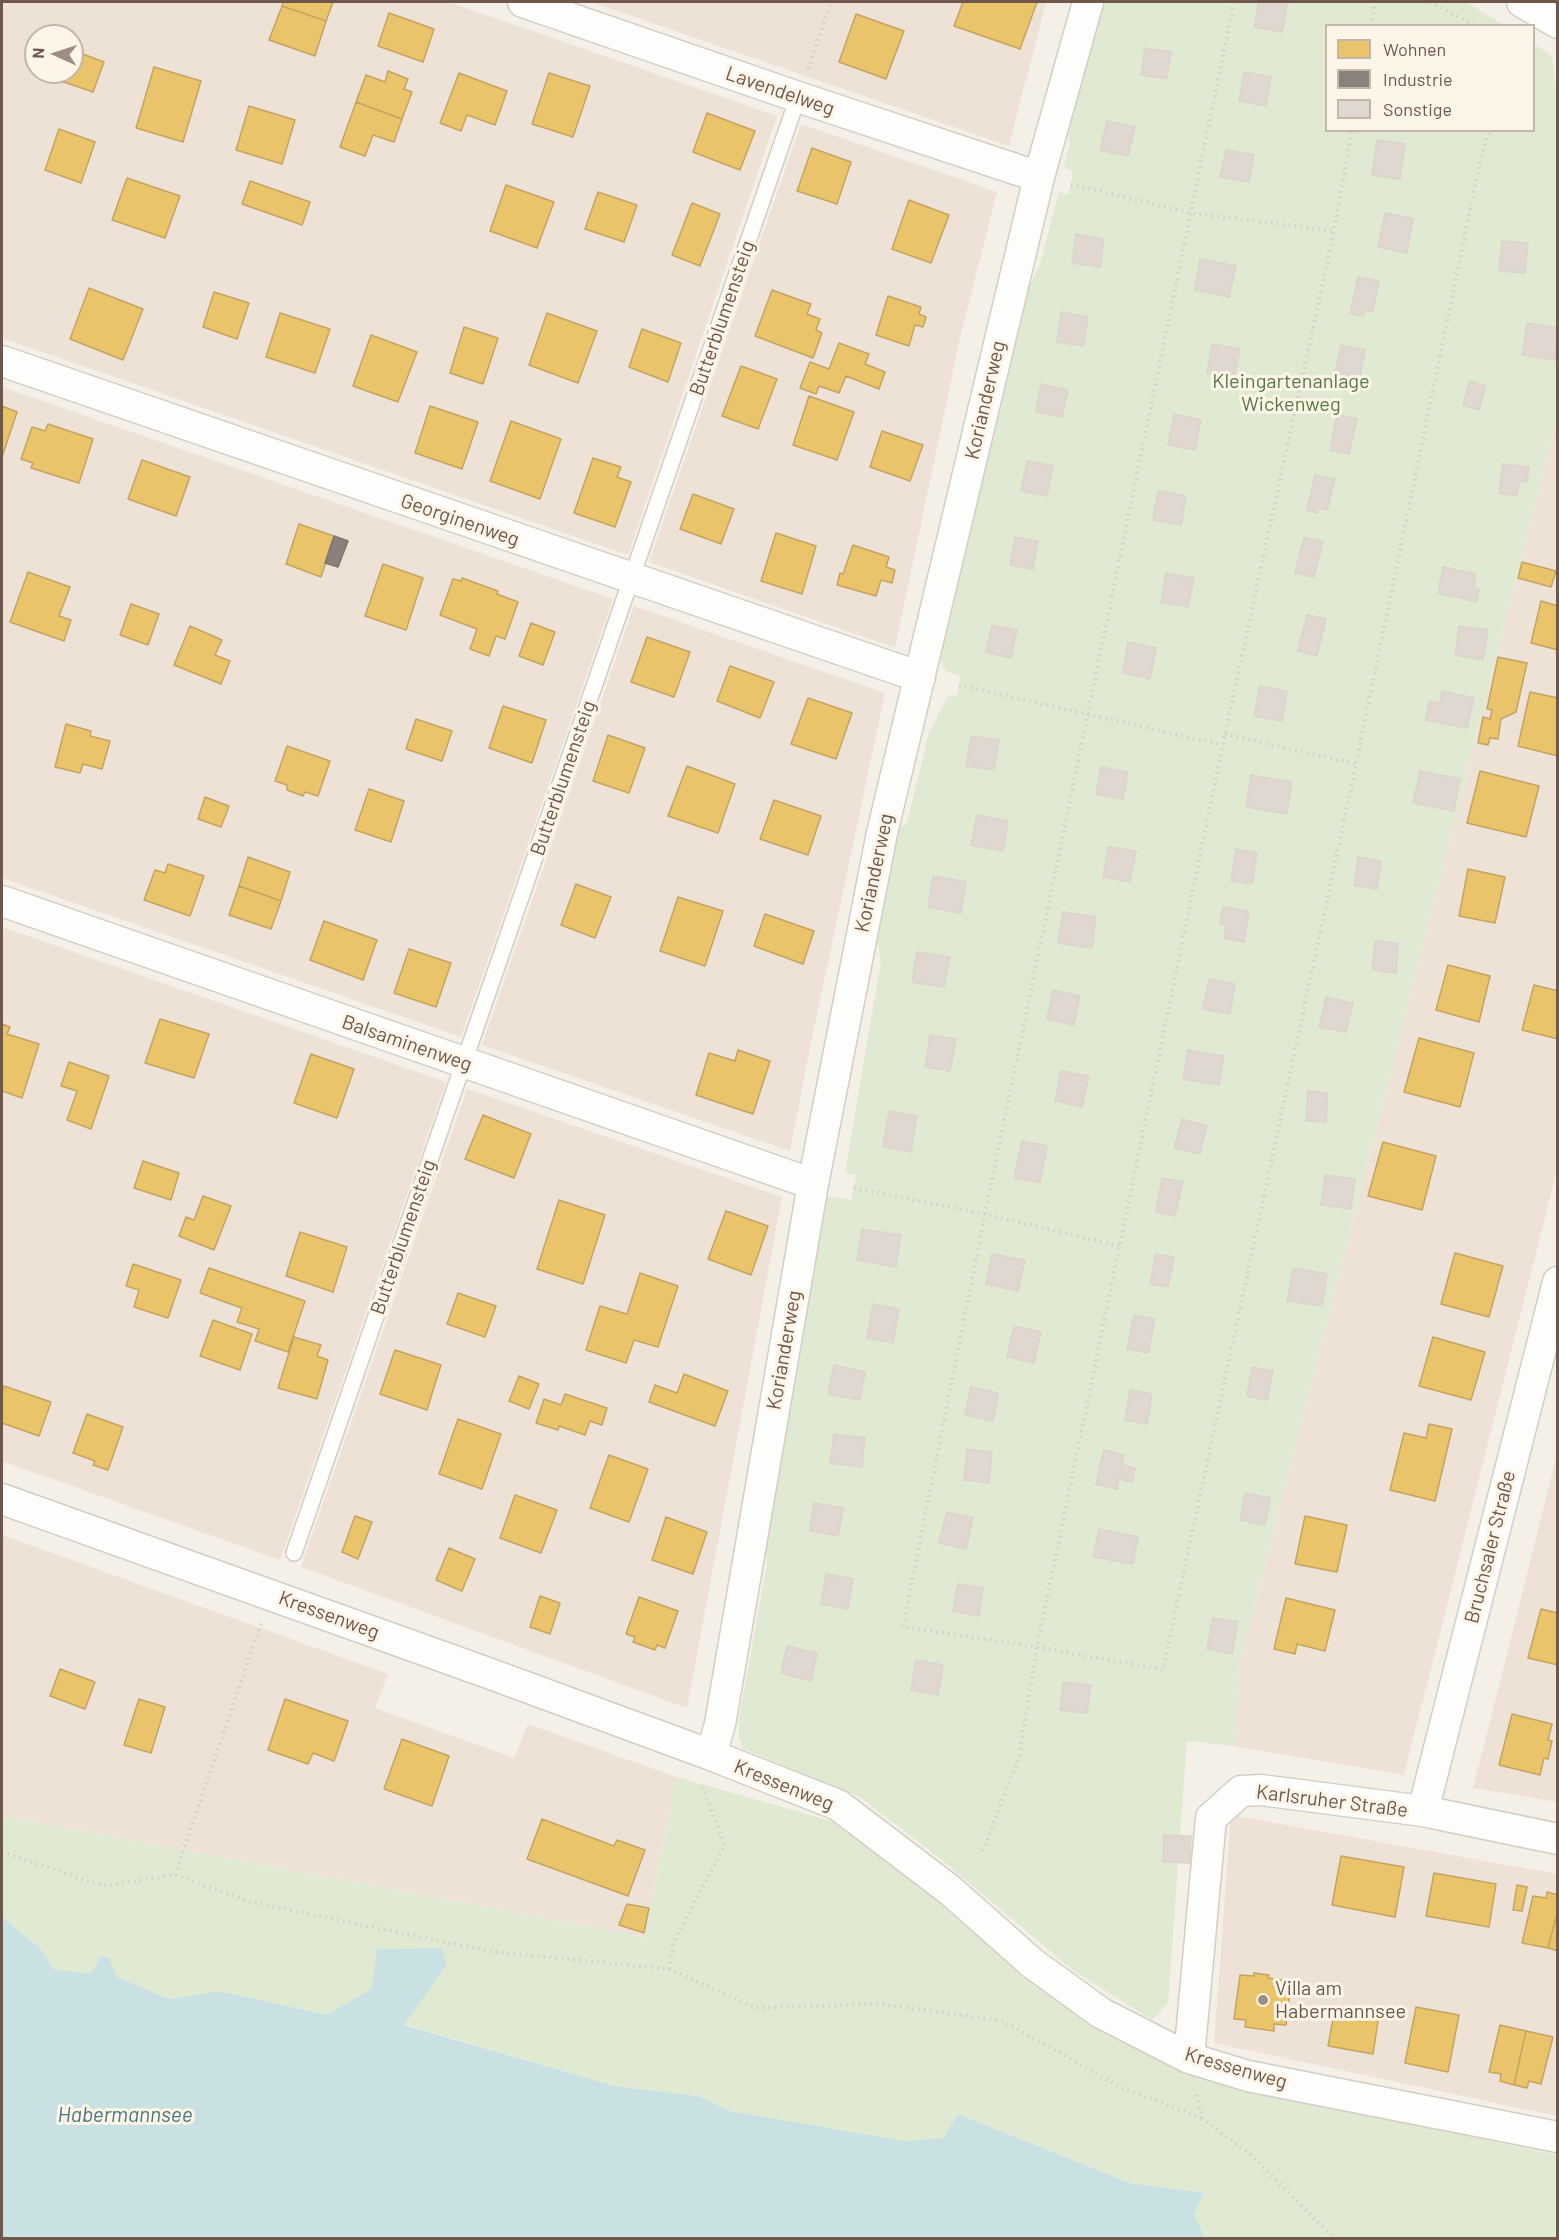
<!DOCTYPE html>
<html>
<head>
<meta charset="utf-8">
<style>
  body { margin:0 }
  #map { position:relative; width:1559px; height:2240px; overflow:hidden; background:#f4f0e8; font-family:Barlow,sans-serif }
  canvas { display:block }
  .frame { position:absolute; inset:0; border:3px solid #6f584b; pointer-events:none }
  .legend { position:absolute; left:1325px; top:24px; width:210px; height:108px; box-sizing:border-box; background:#fdf5e7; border:2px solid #c4b6a9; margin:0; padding:8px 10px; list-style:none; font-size:18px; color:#6f584b }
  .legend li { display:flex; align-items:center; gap:12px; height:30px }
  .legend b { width:30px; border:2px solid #c4b6a9 }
  .north { position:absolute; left:24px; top:24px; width:60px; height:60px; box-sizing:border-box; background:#fdf5e7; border:2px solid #c4b6a9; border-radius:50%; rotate:273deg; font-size:16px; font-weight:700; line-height:24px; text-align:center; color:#6f584b }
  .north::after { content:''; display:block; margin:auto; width:21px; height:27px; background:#9e8d82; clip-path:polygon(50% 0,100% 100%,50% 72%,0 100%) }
</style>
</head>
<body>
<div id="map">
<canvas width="1559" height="2240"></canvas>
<div class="frame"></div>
<ul class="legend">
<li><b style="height:16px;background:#e9c46a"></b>Wohnen</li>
<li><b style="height:16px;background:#8a817c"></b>Industrie</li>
<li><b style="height:16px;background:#e0d8d0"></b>Sonstige</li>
</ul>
<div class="north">N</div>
</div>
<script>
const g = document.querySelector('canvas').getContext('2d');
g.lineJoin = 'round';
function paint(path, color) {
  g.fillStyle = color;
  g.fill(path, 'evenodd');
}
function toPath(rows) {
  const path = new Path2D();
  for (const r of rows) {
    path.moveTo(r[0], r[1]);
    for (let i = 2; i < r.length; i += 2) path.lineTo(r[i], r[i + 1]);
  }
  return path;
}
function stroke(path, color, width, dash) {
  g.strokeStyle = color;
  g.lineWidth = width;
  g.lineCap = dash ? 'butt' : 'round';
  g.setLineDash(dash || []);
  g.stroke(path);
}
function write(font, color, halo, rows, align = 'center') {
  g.font = font + ' Barlow,sans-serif';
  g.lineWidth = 6;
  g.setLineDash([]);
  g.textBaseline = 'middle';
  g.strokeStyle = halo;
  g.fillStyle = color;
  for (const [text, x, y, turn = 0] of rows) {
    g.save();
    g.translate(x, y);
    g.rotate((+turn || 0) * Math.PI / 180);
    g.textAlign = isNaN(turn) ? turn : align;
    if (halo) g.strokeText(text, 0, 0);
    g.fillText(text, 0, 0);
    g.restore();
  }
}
paint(toPath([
  [2,2,449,2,777,116,628,555,2,338],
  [36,36,72,36,72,72,36,72],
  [591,2,1046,2,1009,146],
  [801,124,997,192,960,338,895,648,649,562],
  [2,387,613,599,461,1037,2,878],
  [1557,418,1557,1170,1404,1775,1234,1746,1240,1663],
  [634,606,885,693,809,1052,790,1151,482,1045],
  [2,927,446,1082,280,1560,2,1461],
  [467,1089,782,1197,687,1708,301,1567],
  [1557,1454,1557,1802,1473,1788],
  [2,1535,388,1674,375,1708,514,1758,528,1724,676,1777,645,1937,2,1816],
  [1231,1815,1557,1874,1557,2116,1214,2043]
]), '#ede2d5');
paint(toPath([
  [1099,2,1466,2,1504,25,1326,26,1326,130,1534,130,1534,44,1552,56,1558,110,1557,418,1240,1663,1234,1746,1187,1741,1168,2003,1152,2020,1074,1971,942,1860,860,1797,743,1749,739,1739,739,1718,767,1564,764,1536,821,1195,851,1200,856,1175,845,1173,881,961,874,920,892,834,907,822,929,732,948,696,957,695,961,677,948,672,942,665,940,657,1023,300,1040,264,1059,191,1068,195,1071,184,1073,172,1064,166,1070,142,1065,126],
  [676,1777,835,1822,889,1859,994,1948,1104,2033,1199,2078,1557,2155,1557,2238,1205,2238,1194,2214,1204,2193,1130,2183,958,2114,943,2138,906,2141,730,2111,698,2096,615,2086,403,2024,447,1964,372,1988,327,2015,221,1991,169,1999,117,1977,109,1957,101,1956,91,1973,55,1970,40,1948,2,1917,2,1816,645,1937]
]), '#e0ead3');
paint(toPath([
  [2,1917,40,1948,55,1970,91,1973,101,1956,109,1957,117,1977,169,1999,220,1991,327,2015,372,1988,377,1949,442,1948,447,1964,404,2025,615,2086,698,2096,730,2111,906,2141,943,2138,958,2114,1130,2183,1204,2193,1194,2214,1205,2238,2,2238]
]), '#cae1e3');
const homes = toPath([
  [283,2,333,2,326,21,282,6,283,2],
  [963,2,1037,2,1020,49,954,26,963,2],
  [282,6,326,21,315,56,269,40,282,6],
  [389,13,434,29,423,62,378,46,389,13],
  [856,14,904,31,886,79,839,62,856,14],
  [72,50,104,62,93,92,49,77,50,72,72,72,72,50],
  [154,67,201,81,183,142,136,128,154,67],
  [388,71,408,79,404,89,412,92,402,119,356,102,366,75,385,82,388,71],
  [459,73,507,91,495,125,467,115,461,131,440,123,459,73],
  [549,73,590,86,573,137,532,124,549,73],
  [356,102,402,119,394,142,373,135,365,156,340,147,356,102],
  [249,106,295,120,282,164,236,150,249,106],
  [707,113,755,131,740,170,693,152,707,113],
  [59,129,95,142,81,183,45,170,59,129],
  [812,148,851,162,837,204,797,191,812,148],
  [127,178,180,196,165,238,112,220,127,178],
  [250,181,310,202,302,225,242,204,250,181],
  [506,185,554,202,537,248,490,231,506,185],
  [598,192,637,205,624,242,585,229,598,192],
  [909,200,949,215,931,263,892,249,909,200],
  [692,203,720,214,700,266,672,255,692,203],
  [89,288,143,309,123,360,70,339,89,288],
  [772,290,811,304,807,314,820,319,816,330,822,333,813,358,755,336,772,290],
  [214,292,249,303,237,339,203,327,214,292],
  [888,296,921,307,919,314,926,317,923,327,915,325,909,346,876,335,888,296],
  [280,313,330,329,315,373,266,357,280,313],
  [547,313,597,331,578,383,529,365,547,313],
  [464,327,498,338,483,384,450,373,464,327],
  [642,329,681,343,668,382,629,367,642,329],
  [371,335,417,352,398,402,353,386,371,335],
  [839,343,869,354,865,364,885,372,879,389,846,376,839,393,819,386,816,394,800,388,810,362,829,369,839,343],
  [741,366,777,379,758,429,722,416,741,366],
  [809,396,854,412,837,460,793,445,809,396],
  [2,406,17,412,2,457,2,406],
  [430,406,478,422,462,469,415,453,430,406],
  [511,421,561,439,540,499,490,481,511,421],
  [48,424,93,439,79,483,31,468,33,463,21,459,32,427,45,431,48,424],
  [882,431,923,445,910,481,870,467,882,431],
  [593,458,621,467,617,477,631,482,615,527,574,513,593,458],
  [142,460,190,477,176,516,128,499,142,460],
  [693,494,734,509,721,544,680,529,693,494],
  [299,524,334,536,321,577,286,564,299,524],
  [776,533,816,546,802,594,761,581,776,533],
  [853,545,889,557,886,567,895,570,892,583,881,580,876,596,837,585,840,573,843,574,853,545],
  [1522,562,1556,571,1551,587,1518,578,1522,562],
  [383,564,423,578,406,630,365,616,383,564],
  [28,572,70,587,59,616,71,620,64,641,10,622,28,572],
  [462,578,498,591,497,594,518,602,505,639,496,636,489,656,470,649,477,629,440,615,453,579,461,581,462,578],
  [1541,601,1558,606,1558,650,1531,643,1541,601],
  [131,604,159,614,148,645,120,635,131,604],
  [531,623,555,632,543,665,519,656,531,623],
  [190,626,222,640,215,655,230,661,221,684,174,665,190,626],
  [647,637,690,652,674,697,631,682,647,637],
  [1498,657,1527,663,1516,712,1501,719,1498,739,1490,738,1488,745,1478,743,1483,717,1490,719,1492,710,1487,709,1498,657],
  [730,666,774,682,760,718,717,701,730,666],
  [1530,692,1558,698,1558,756,1518,746,1530,692],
  [808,698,852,713,836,759,791,744,808,698],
  [503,706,546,720,532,763,489,748,503,706],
  [416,719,452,731,442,761,406,749,416,719],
  [66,724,91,731,90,736,110,741,102,769,83,764,80,773,55,767,66,724],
  [608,735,645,748,629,793,593,781,608,735],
  [287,746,330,761,318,796,305,792,303,796,287,790,287,785,275,781,287,746],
  [687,766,735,784,718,833,668,816,687,766],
  [1480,771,1539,786,1526,837,1467,823,1480,771],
  [369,789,404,801,391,842,355,830,369,789],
  [205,797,229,806,221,827,198,819,205,797],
  [774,800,821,816,808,855,760,839,774,800],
  [248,857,290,872,281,901,239,886,248,857],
  [168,864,204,876,190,916,144,900,155,870,165,873,168,864],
  [1468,869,1505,877,1495,923,1459,916,1468,869],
  [576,884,611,897,595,938,561,925,576,884],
  [239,886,281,901,271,929,229,915,239,886],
  [678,897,723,911,705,966,660,951,678,897],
  [765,914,814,931,803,964,754,946,765,914],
  [324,921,377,940,363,980,310,960,324,921],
  [409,949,451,963,436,1007,394,993,409,949],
  [1448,965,1490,976,1479,1022,1436,1010,1448,965],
  [1534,985,1558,991,1558,1039,1522,1030,1534,985],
  [160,1019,209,1034,194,1078,145,1063,160,1019],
  [2,1024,10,1027,7,1034,39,1044,22,1098,2,1091,2,1024],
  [1419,1038,1474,1053,1460,1107,1404,1092,1419,1038],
  [738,1050,770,1061,753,1114,696,1095,709,1053,735,1061,738,1050],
  [311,1054,354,1069,337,1118,294,1103,311,1054],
  [69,1062,109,1076,91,1129,67,1120,77,1091,61,1086,69,1062],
  [483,1115,531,1134,514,1178,465,1159,483,1115],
  [1383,1142,1436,1156,1422,1210,1368,1196,1383,1142],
  [143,1161,179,1173,171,1200,134,1188,143,1161],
  [203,1196,231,1206,214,1250,179,1236,186,1217,194,1220,203,1196],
  [559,1200,605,1215,583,1284,537,1269,559,1200],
  [726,1211,768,1226,751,1275,708,1259,726,1211],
  [300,1232,347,1247,333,1292,286,1276,300,1232],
  [1455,1253,1503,1266,1489,1317,1441,1304,1455,1253],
  [133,1264,181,1280,168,1318,134,1307,139,1290,126,1286,133,1264],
  [209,1268,305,1301,288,1352,255,1341,259,1329,237,1322,242,1308,200,1293,209,1268],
  [640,1273,678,1286,658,1347,634,1340,626,1363,586,1350,600,1306,627,1314,640,1273],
  [458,1293,496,1306,485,1337,447,1324,458,1293],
  [213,1320,252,1334,240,1370,200,1356,213,1320],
  [294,1337,321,1345,317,1356,328,1360,317,1399,278,1388,294,1337],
  [1433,1337,1485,1352,1471,1400,1419,1386,1433,1337],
  [395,1350,441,1365,427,1410,380,1394,395,1350],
  [684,1374,728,1391,715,1426,649,1402,655,1385,677,1393,684,1374],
  [519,1376,539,1384,529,1409,509,1401,519,1376],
  [4,1386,51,1402,39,1436,2,1423,2,1393,4,1386],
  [565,1394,607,1408,602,1425,590,1421,585,1435,559,1426,558,1430,536,1423,544,1399,561,1405,565,1394],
  [87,1414,123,1427,108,1470,93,1465,95,1461,73,1453,87,1414],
  [458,1419,501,1434,482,1489,439,1474,458,1419],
  [1429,1424,1452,1429,1435,1501,1390,1490,1404,1433,1426,1438,1429,1424],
  [609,1455,648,1469,629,1522,590,1508,609,1455],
  [515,1495,557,1510,541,1553,500,1538,515,1495],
  [355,1516,372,1522,358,1559,342,1552,355,1516],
  [1305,1516,1347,1525,1337,1572,1295,1564,1305,1516],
  [666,1517,707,1532,693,1574,652,1560,666,1517],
  [449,1548,475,1559,462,1591,436,1580,449,1548],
  [540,1596,560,1603,550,1634,530,1627,540,1596],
  [639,1597,678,1611,665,1648,657,1645,655,1650,633,1642,635,1637,626,1634,639,1597],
  [1286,1598,1335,1610,1325,1651,1297,1644,1295,1654,1274,1649,1286,1598],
  [1541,1609,1558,1613,1558,1665,1528,1658,1541,1609],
  [60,1669,95,1682,85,1709,50,1696,60,1669],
  [139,1699,165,1707,151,1753,124,1745,139,1699],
  [285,1699,348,1721,334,1761,313,1753,308,1764,268,1750,285,1699],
  [1512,1714,1552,1724,1548,1740,1552,1741,1548,1759,1544,1758,1540,1775,1499,1765,1512,1714],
  [402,1739,449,1756,432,1806,384,1789,402,1739],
  [542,1819,614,1846,617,1840,645,1850,628,1896,527,1859,542,1819],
  [1341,1856,1404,1867,1395,1917,1332,1905,1341,1856],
  [1434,1873,1496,1884,1489,1927,1426,1916,1434,1873],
  [1517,1885,1527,1887,1522,1911,1513,1910,1517,1885],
  [1547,1892,1558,1895,1558,1910,1548,1948,1522,1943,1533,1896,1546,1898,1547,1892],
  [627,1904,649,1908,644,1933,619,1925,627,1904],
  [1558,1910,1558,1951,1548,1948,1558,1910],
  [1254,1973,1269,1975,1268,1978,1291,1981,1286,2025,1274,2024,1274,2031,1245,2027,1246,2020,1234,2019,1240,1975,1254,1976,1254,1973],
  [1416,2007,1459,2015,1448,2072,1405,2063,1416,2007],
  [1335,2008,1379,2015,1373,2054,1328,2046,1335,2008],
  [1500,2025,1526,2031,1514,2085,1500,2081,1501,2074,1489,2072,1500,2025],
  [1526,2031,1553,2037,1541,2084,1529,2081,1527,2088,1514,2085,1526,2031]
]);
paint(homes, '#e9c46a');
stroke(homes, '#c4a461', 1.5);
const industry = toPath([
  [334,536,348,541,338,567,325,563,334,536]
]);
paint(industry, '#8a817c');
stroke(industry, '#82756d', 1.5);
const building = toPath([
  [1259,2,1288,2,1282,32,1254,27,1259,2],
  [1145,48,1171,52,1167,79,1141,75,1145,48],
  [1244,72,1271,77,1266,106,1239,101,1244,72],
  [1107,121,1135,127,1128,156,1100,150,1107,121],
  [1377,140,1405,144,1400,179,1372,175,1377,140],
  [1226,150,1254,155,1249,182,1220,177,1226,150],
  [1385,213,1413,219,1407,253,1378,247,1385,213],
  [1076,234,1104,239,1100,267,1072,263,1076,234],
  [1502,241,1528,243,1525,273,1499,271,1502,241],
  [1200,259,1236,266,1229,297,1195,290,1200,259],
  [1358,277,1379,281,1373,312,1365,310,1363,316,1350,313,1358,277],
  [1061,312,1088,317,1083,346,1057,342,1061,312],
  [1527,323,1558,328,1555,360,1522,355,1527,323],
  [1212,344,1240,349,1234,378,1207,373,1212,344],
  [1341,345,1365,350,1359,380,1334,376,1341,345],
  [1470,381,1486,386,1479,410,1463,405,1470,381],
  [1041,384,1068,390,1062,417,1036,412,1041,384],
  [1174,414,1201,420,1195,450,1168,445,1174,414],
  [1337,415,1357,419,1349,454,1330,450,1337,415],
  [1027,461,1053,466,1047,496,1021,491,1027,461],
  [1503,464,1529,467,1527,482,1519,481,1517,496,1499,493,1503,464],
  [1315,475,1335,479,1327,510,1319,508,1317,513,1307,510,1315,475],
  [1158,491,1186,496,1181,525,1153,520,1158,491],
  [1015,537,1038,541,1033,569,1010,565,1015,537],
  [1304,537,1323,542,1314,577,1295,573,1304,537],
  [1443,567,1476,574,1474,589,1479,590,1477,602,1438,593,1443,567],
  [1166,573,1194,578,1188,607,1161,602,1166,573],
  [1307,615,1326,619,1317,656,1298,651,1307,615],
  [992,625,1017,630,1011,658,986,652,992,625],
  [1459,626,1488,630,1483,660,1455,655,1459,626],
  [1128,642,1156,648,1150,679,1123,673,1128,642],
  [1260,686,1287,691,1282,721,1254,716,1260,686],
  [1442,691,1474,698,1467,728,1425,720,1430,701,1440,703,1442,691],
  [971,736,999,740,994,770,966,766,971,736],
  [1101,767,1128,772,1123,799,1096,794,1101,767],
  [1420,771,1460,779,1454,811,1413,803,1420,771],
  [1251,775,1292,782,1287,814,1246,807,1251,775],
  [977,815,1008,821,1003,851,971,845,977,815],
  [1108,847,1136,851,1130,882,1103,877,1108,847],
  [1236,849,1257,853,1252,884,1231,881,1236,849],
  [1358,857,1381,861,1377,889,1354,885,1358,857],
  [933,876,966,882,961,913,928,907,933,876],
  [1223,906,1249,912,1244,942,1224,938,1226,925,1220,924,1223,906],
  [1063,912,1096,917,1092,948,1058,943,1063,912],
  [1375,941,1398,943,1396,973,1372,970,1375,941],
  [917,952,950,957,944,987,912,982,917,952],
  [1209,979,1235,984,1230,1014,1203,1009,1209,979],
  [1053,990,1080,996,1074,1025,1047,1019,1053,990],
  [1326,997,1353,1003,1346,1032,1319,1027,1326,997],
  [930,1035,956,1039,950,1071,925,1067,930,1035],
  [1188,1050,1224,1056,1219,1085,1183,1079,1188,1050],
  [1061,1071,1089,1076,1082,1107,1055,1101,1061,1071],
  [1308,1091,1328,1093,1326,1122,1306,1121,1308,1091],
  [889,1111,917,1116,911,1152,883,1147,889,1111],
  [1182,1119,1207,1126,1200,1154,1174,1148,1182,1119],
  [1022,1141,1047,1146,1040,1183,1014,1178,1022,1141],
  [1325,1175,1355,1179,1351,1209,1321,1205,1325,1175],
  [1162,1178,1183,1182,1175,1216,1156,1212,1162,1178],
  [862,1229,901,1235,896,1267,857,1260,862,1229],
  [992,1254,1025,1260,1018,1291,986,1284,992,1254],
  [1156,1254,1174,1257,1168,1287,1150,1284,1156,1254],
  [1293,1268,1327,1274,1322,1306,1287,1301,1293,1268],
  [873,1304,899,1309,893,1343,867,1338,873,1304],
  [1134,1315,1155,1319,1148,1353,1127,1349,1134,1315],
  [1014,1326,1041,1332,1034,1363,1007,1357,1014,1326],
  [834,1365,865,1372,860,1400,828,1394,834,1365],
  [1252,1367,1273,1371,1267,1400,1247,1396,1252,1367],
  [971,1387,998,1393,993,1421,965,1415,971,1387],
  [1130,1390,1152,1394,1147,1424,1125,1420,1130,1390],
  [834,1434,865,1438,862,1467,830,1463,834,1434],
  [967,1449,992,1452,989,1483,964,1480,967,1449],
  [1104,1450,1124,1455,1122,1465,1135,1468,1132,1482,1119,1479,1117,1489,1096,1484,1104,1450],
  [1245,1493,1270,1498,1265,1525,1240,1520,1245,1493],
  [814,1503,843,1508,838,1536,810,1531,814,1503],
  [947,1512,973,1518,966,1549,939,1543,947,1512],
  [1099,1529,1138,1537,1133,1564,1093,1557,1099,1529],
  [826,1574,853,1579,848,1609,821,1604,826,1574],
  [958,1584,983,1588,979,1616,953,1611,958,1584],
  [1213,1618,1238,1622,1232,1654,1207,1649,1213,1618],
  [787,1646,817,1653,811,1681,781,1673,787,1646],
  [916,1660,943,1665,938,1695,911,1690,916,1660],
  [1063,1682,1091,1685,1087,1713,1060,1710,1063,1682],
  [1164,1835,1191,1836,1190,1863,1163,1862,1164,1835]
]);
paint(building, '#e0d8d0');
stroke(building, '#dcd3ca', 1.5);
const lane = toPath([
  [294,1553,798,97]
]);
const street = toPath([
  [523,2,798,97,1039,177],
  [1522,2,1558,23],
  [2,361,920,677],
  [2,901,813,1184],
  [2,1499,488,1673,711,1755,838,1805,951,1891,1032,1963,1101,2013,1189,2058,1248,2076,1558,2137],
  [711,1755,720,1724,813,1184,882,833,1039,177,1088,2],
  [1423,1811,1558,1282],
  [1189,2058,1211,1818,1241,1791,1261,1790,1423,1811,1558,1839]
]);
stroke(lane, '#d3cdc6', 18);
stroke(street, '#d3cdc6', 33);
stroke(toPath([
  [1234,2,985,1214,903,1627,1037,1647,1163,1670,1356,764,1482,152,1490,130],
  [1430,2,1475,26],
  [1371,26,1375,2],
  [808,69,831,2],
  [1071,184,1190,213,1334,231],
  [959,685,1223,745],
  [1225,734,1356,764],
  [854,1188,985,1214,1120,1246],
  [983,1851,1019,1757,1037,1647,1225,734,1334,231,1352,130],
  [2,1852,103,1886,175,1875,251,1902,493,1952,669,1969,756,2008,881,2004,1003,2021,1122,2088,1202,2118,1196,2091],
  [175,1875,261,1623],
  [669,1969,673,1943,725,1845,701,1783],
  [1202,2118,1251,2155,1334,2238]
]), '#d6cfca', 4, [1.5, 4.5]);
stroke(lane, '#fdfdfc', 15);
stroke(street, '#fdfdfc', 30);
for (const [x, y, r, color] of [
  [1263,2000,6,"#9e8d82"]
]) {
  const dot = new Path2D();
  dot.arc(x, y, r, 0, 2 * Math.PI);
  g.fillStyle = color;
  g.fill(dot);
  stroke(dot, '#fdf5e7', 2);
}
write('20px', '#6f584b', '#fdf5e7', [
  ["Lavendelweg",780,91,19],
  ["Butterblumensteig",722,318,-71],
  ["Korianderweg",985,400,-77],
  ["Georginenweg",460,520,19],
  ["Butterblumensteig",563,778,-71],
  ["Korianderweg",874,873,-78],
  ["Balsaminenweg",407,1043,19],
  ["Butterblumensteig",403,1237,-71],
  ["Korianderweg",784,1350,-80],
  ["Bruchsaler Straße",1490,1547,-76],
  ["Kressenweg",329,1615,20],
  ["Kressenweg",784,1785,22],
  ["Karlsruher Straße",1332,1801,7],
  ["Kressenweg",1236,2068,16]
]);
write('20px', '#557a46', '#fdf5e7', [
  ["Kleingartenanlage",1291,381],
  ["Wickenweg",1291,404]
]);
write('20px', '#6f584b', '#fdf5e7', [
  ["Villa am",1275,1988],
  ["Habermannsee",1275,2011]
], 'left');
write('italic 21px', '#477781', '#fdf5e7', [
  ["Habermannsee",125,2115]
]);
</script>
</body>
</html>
